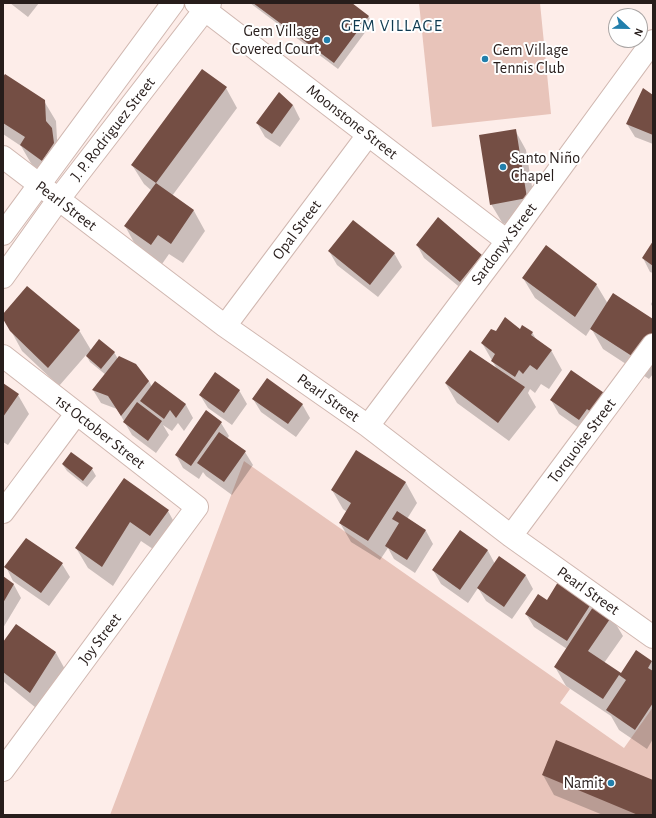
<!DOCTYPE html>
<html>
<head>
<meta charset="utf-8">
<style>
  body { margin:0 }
  #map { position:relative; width:656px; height:818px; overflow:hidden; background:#fdede9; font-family:"Alegreya Sans",sans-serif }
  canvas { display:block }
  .frame { position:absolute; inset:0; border:4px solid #271d1b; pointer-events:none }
  .north { position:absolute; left:608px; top:8px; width:40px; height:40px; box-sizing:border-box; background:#fff; border:1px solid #a9a5a4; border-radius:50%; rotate:112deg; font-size:11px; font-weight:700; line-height:16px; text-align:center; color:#271d1b }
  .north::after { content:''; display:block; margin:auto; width:14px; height:18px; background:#227fac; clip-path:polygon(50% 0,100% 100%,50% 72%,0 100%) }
</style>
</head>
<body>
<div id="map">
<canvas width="656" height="818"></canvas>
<div class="frame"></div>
<div class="north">N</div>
</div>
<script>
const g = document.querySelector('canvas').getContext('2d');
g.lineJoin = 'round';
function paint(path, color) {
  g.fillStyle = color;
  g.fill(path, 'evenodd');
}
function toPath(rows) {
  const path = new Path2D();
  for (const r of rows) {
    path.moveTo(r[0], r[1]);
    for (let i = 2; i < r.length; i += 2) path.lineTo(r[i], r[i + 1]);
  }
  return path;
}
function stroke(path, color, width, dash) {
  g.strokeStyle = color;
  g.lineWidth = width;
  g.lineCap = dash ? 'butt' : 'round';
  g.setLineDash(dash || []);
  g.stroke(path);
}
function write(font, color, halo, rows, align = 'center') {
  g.font = font + ' "Alegreya Sans",sans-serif';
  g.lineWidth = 4;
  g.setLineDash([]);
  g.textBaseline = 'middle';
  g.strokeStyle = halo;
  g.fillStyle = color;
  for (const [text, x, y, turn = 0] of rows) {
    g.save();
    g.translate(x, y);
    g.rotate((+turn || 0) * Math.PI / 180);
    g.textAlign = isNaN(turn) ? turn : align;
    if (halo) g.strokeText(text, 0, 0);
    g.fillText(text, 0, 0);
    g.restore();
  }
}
paint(toPath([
  [419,3,540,3,551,114,432,127],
  [244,461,570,689,560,703,624,748,653,707,653,815,110,815]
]), '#e8c4ba');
paint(toPath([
  [10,3,39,3,28,17],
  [250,3,350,3,369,17,372,23,338,69],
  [3,79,44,101,56,121,57,139,62,149,54,179,32,165,21,146,3,134],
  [226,88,237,108,172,196,194,211,205,231,183,263,169,254,162,264,136,246,125,226,152,191,144,184,132,165],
  [653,96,653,144,635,137,627,124],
  [293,105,300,119,280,147,265,137,257,123],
  [515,130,526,150,537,217,503,224,491,204],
  [653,243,653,273,650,272,643,258],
  [417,245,482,255,489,268,468,294,424,258],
  [329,251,394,253,402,267,378,297,337,265],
  [523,278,596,284,608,304,653,321,653,374,649,379,603,349,591,328,586,336,535,298],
  [653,300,653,308,651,304],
  [3,316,79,330,91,350,114,352,118,359,149,381,152,387,155,382,186,405,193,418,184,431,178,423,172,431,163,425,169,435,156,453,132,435,117,409,101,403,93,390,106,375,90,362,86,355,59,386,22,351],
  [520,331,532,332,537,341,551,350,562,370,549,389,541,384,535,393,530,389,528,393,536,407,509,441,457,403,446,384,497,369,482,343,496,333],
  [3,384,18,395,29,414,8,445,3,442],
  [239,390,247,404,232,425,208,408,200,395],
  [609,398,586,433,559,414,551,400],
  [253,399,302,404,310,418,296,437,261,412],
  [221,423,229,436,227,439,245,452,253,465,232,495,206,476,203,472,199,479,183,468,176,455],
  [357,451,406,483,417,503,407,519,426,531,433,544,415,573,394,559,388,548,380,560,351,542,340,523,347,512,343,509,332,490],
  [63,465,92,469,96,476,87,487,67,471],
  [125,479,168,511,179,531,162,555,141,541,113,586,88,568,76,548],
  [460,532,488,551,495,564,499,558,526,576,533,589,512,619,486,601,478,588,468,603,441,584,433,570],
  [62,564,70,577,49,606,13,581,6,567],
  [3,577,14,585,21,598,3,628],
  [547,601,590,605,593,609,611,616,623,636,604,663,621,674,637,651,652,662,653,664,653,739,647,749,619,730,611,716,566,686,555,667,567,649,534,627,526,614],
  [16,625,56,653,67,673,41,712,3,681,3,644],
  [557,741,653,781,653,815,603,815,554,795,543,775]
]), '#0003');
paint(toPath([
  [253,3,352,3,369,16,334,63],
  [202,69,227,87,156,183,194,210,171,244,158,235,151,245,124,226,156,183,131,165],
  [5,74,45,100,46,121,52,128,54,143,42,161,20,145,25,137,3,123,3,77],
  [643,88,653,95,653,135,626,124],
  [279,92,293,105,272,134,256,123],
  [516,129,527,198,490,205,479,135],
  [438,217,482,255,460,282,416,245],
  [353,220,395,253,370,285,328,251],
  [653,241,653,266,642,258],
  [546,245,597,284,575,317,522,278],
  [27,286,80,330,48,368,10,331,3,319,3,314],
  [613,293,653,319,653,337,638,360,590,329],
  [505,317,520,329,522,325,533,332,531,335,552,350,537,370,530,365,523,374,519,370,515,377,491,361,495,354,481,343,491,329,496,331],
  [99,339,115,352,101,369,86,356],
  [470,350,525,387,498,423,445,383],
  [119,356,136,364,149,381,121,416,108,396,92,390],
  [571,370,610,397,595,415,587,409,579,420,550,400],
  [215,372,240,390,224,413,199,395],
  [267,378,303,404,288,424,252,399],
  [155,381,186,404,176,418,170,410,164,419,140,401],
  [3,383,19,394,3,417],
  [137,402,162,421,148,441,123,422],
  [206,410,222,422,191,466,175,455],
  [219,432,246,451,224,482,197,463],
  [356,450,406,482,368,541,339,523,351,503,331,490],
  [71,452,93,468,83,481,62,464],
  [124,478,169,510,150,536,130,522,102,567,75,548],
  [397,511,426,530,407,560,385,546,399,523,392,519],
  [460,530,488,550,460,590,432,570],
  [26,538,63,563,41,593,4,567],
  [499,556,526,575,504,607,477,588],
  [3,576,14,584,3,603],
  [558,582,591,604,567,641,525,614,538,594,547,600],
  [595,604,612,616,588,651,621,673,636,650,652,661,648,668,653,671,653,703,635,730,606,710,626,680,619,675,603,699,554,667],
  [16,624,56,652,30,693,3,672,3,642],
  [556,740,653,780,653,815,638,815,542,775]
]), '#744e44');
const street = toPath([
  [196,3,507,241],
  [3,157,225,326,368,426,511,536,653,637],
  [3,234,173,3],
  [3,277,58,200,210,3],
  [225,326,368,135],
  [3,356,197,507,3,770],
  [368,426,507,241,653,41],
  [3,512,76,414],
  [511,536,653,345]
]);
stroke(street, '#d0b7b0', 24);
stroke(street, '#fff', 22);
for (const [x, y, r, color] of [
  [327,40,4,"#227fac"],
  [485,59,4,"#227fac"],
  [503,167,4,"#227fac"],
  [611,783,4,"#227fac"]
]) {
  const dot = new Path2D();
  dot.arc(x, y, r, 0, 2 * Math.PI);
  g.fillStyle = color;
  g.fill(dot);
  stroke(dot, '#fff', 1.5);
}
write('16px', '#271d1b', '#fff', [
  ["Gem Village",319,31],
  ["Covered Court",319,49],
  ["Gem Village",493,50,"left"],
  ["Tennis Club",493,68,"left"],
  ["Santo Niño",511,158,"left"],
  ["Chapel",511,176,"left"],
  ["Namit",603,783]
], 'right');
write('16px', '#271d1b', '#fff', [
  ["Moonstone Street",352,122,38],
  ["J. P. Rodriguez Street",113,129,-52],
  ["Pearl Street",66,206,37],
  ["Opal Street",297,230,-53],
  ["Sardonyx Street",504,244,-53],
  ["Pearl Street",328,398,35],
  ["1st October Street",100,432,38],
  ["Torquoise Street",582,441,-53],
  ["Pearl Street",588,591,35],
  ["Joy Street",100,639,-53]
]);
g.letterSpacing = '1px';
write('17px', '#103b51', '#fff', [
  ["GEM VILLAGE",392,26]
]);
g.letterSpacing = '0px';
</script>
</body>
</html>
